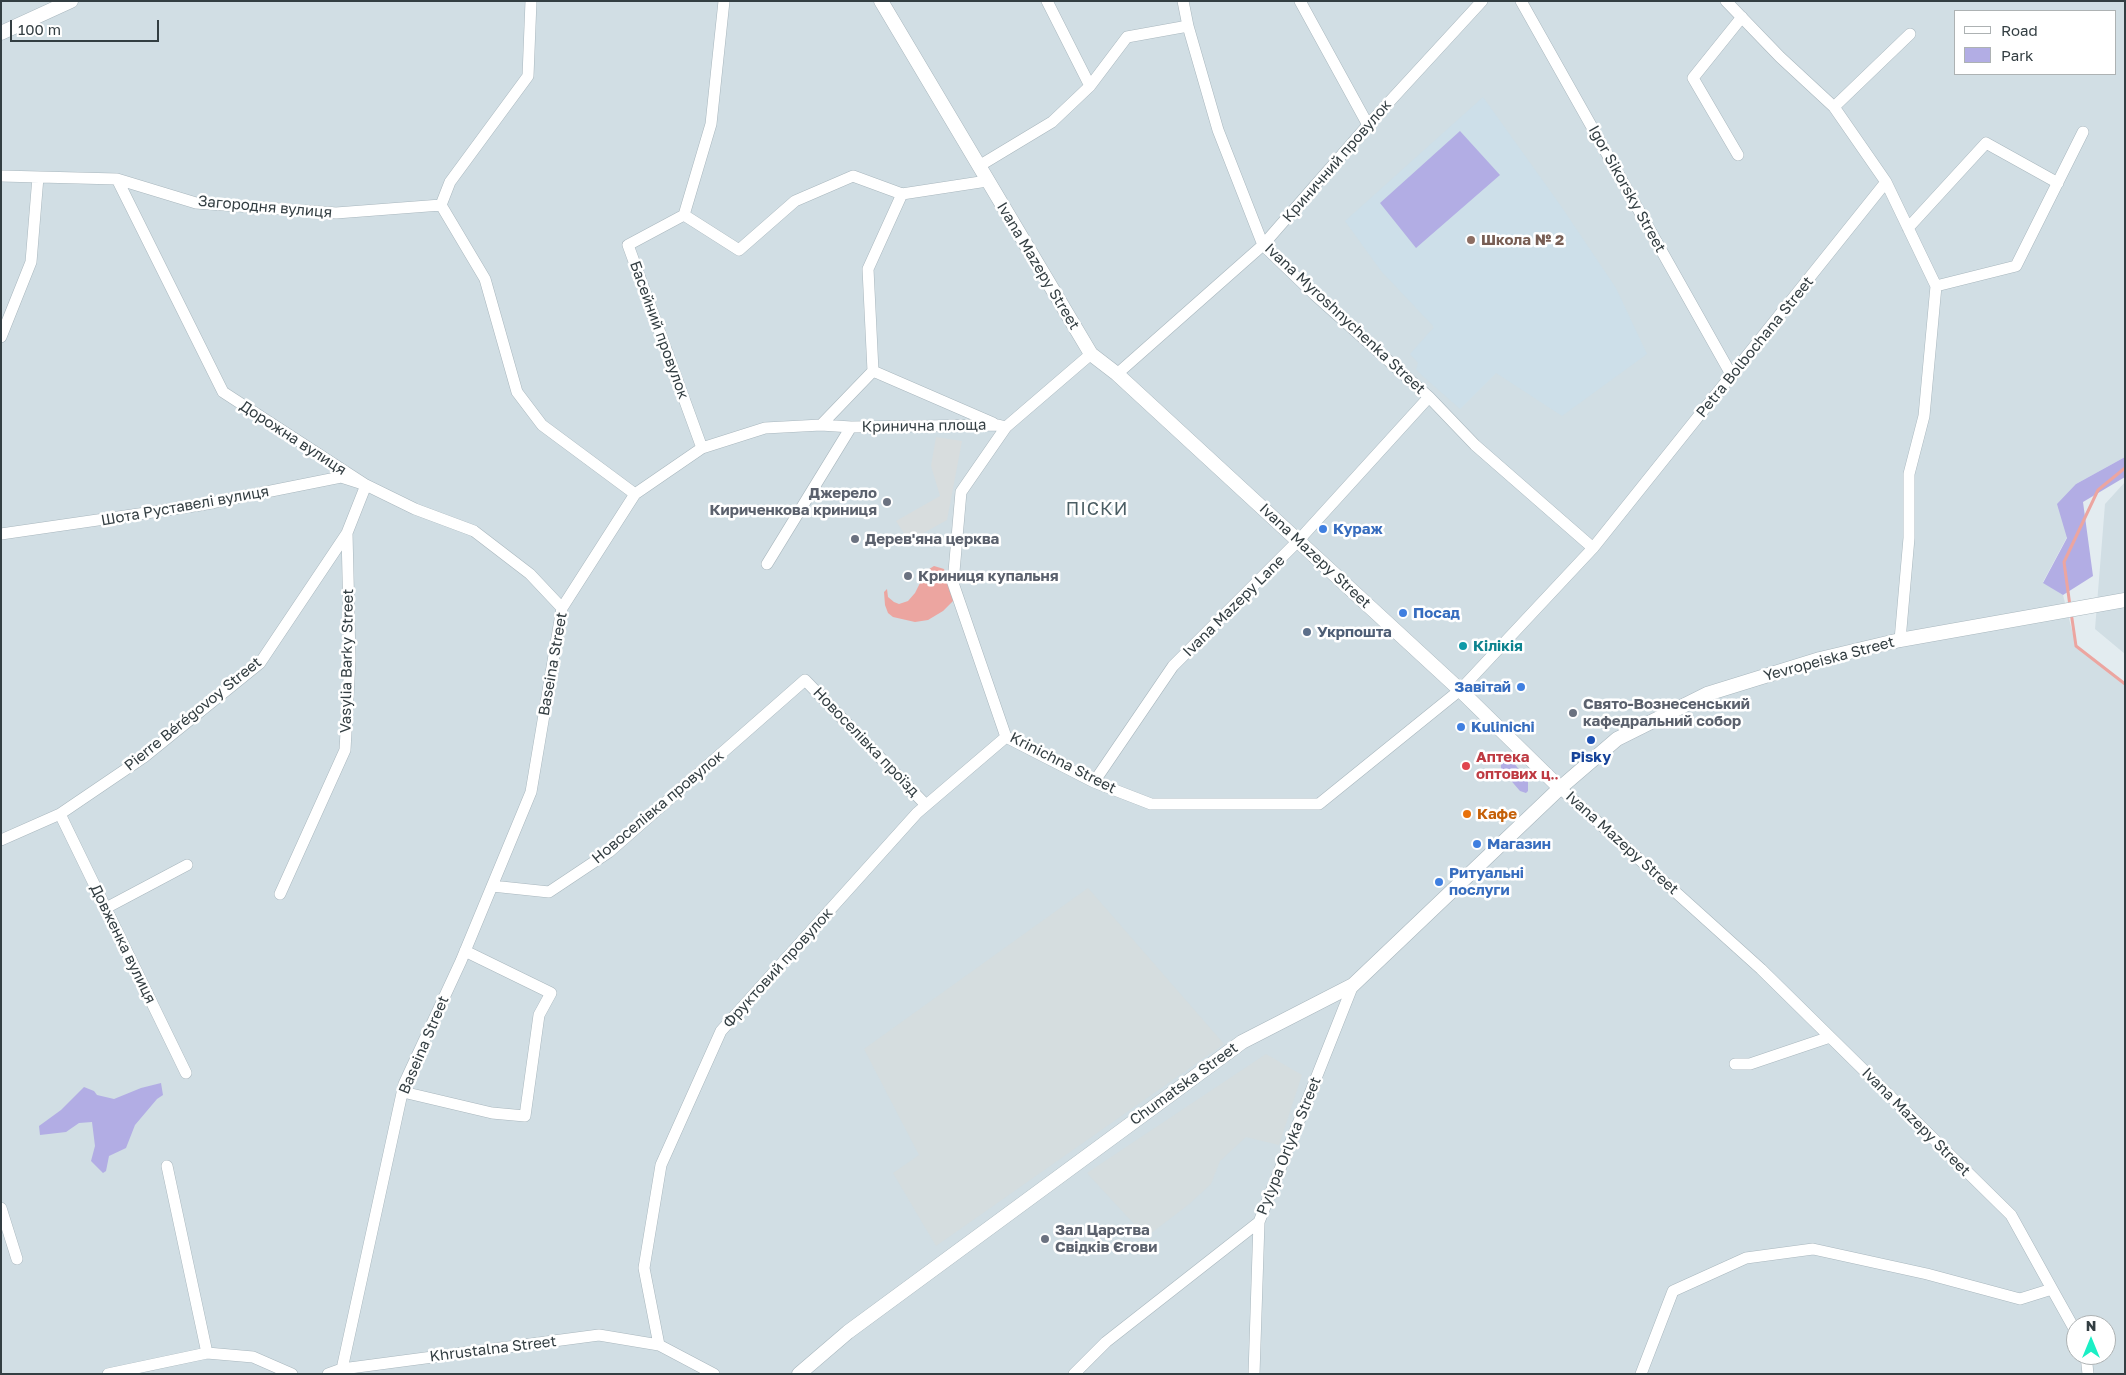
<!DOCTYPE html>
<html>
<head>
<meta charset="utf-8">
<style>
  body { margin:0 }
  #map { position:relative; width:2126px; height:1375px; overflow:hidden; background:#e3ecf0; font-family:"Golos Text",sans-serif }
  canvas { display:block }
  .frame { position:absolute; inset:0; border:2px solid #333e42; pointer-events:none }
  .legend { position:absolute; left:1954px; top:10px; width:162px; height:65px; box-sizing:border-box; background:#fff; border:1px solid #adb2b3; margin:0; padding:6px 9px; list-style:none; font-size:15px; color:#333e42 }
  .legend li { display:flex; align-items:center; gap:10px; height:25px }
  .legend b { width:25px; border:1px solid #adb2b3 }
  .north { position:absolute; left:2066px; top:1315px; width:50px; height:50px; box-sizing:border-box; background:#fff; border:1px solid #adb2b3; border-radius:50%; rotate:0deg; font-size:14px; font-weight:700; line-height:20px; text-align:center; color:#333e42 }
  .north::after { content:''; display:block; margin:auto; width:18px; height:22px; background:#1befc5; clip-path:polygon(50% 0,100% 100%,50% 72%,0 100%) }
  .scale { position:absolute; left:10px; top:20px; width:149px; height:22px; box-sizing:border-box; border:2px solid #333e42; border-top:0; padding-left:6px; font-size:15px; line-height:18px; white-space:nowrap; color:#333e42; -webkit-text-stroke:4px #fff; paint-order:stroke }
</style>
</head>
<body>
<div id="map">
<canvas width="2126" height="1375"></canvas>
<div class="frame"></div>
<ul class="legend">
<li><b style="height:6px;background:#fff"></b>Road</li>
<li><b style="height:14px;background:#b2ade4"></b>Park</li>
</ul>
<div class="north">N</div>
<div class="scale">100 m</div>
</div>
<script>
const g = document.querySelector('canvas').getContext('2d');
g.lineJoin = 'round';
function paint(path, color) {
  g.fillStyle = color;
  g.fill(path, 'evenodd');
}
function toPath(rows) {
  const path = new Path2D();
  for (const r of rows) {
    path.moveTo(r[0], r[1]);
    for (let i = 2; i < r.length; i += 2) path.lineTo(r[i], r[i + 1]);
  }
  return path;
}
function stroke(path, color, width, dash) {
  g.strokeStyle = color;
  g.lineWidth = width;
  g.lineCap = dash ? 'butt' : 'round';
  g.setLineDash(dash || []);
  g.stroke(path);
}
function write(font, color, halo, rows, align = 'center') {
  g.font = font + ' "Golos Text",sans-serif';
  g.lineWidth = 5;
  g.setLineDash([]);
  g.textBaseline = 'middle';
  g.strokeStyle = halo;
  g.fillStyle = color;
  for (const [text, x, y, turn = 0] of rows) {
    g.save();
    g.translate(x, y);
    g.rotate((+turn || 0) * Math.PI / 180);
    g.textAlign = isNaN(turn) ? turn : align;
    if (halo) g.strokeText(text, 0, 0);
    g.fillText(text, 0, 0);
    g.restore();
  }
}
paint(toPath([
  [1,1,2125,1,2125,457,2076,484,2067,537,2043,582,2063,595,2076,646,2125,683,2125,1374,1,1374],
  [1955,11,2115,11,2115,74,1955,74],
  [2076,1325,2106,1325,2106,1355,2076,1355],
  [2125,482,2125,654,2095,629,2105,504]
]), '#d1dee4');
paint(toPath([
  [1088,888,1224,1044,936,1246,893,1173,919,1155,864,1049],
  [1266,1054,1302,1075,1279,1145,1246,1137,1220,1161,1211,1184,1188,1205,1146,1237,1087,1173]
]), '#d5dddf');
paint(toPath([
  [1483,97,1561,206,1616,288,1647,354,1562,416,1496,373,1460,409,1416,370,1418,363,1410,354,1434,327,1381,271,1345,221]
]), '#cddfe9');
paint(toPath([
  [1460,131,1500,175,1416,248,1380,203],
  [2125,457,2125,477,2083,502,2093,576,2063,595,2043,583,2067,538,2057,504,2076,484],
  [1505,757,1510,758,1528,781,1528,791,1526,793,1520,791,1501,769,1501,761],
  [161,1083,163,1095,157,1099,135,1125,126,1148,109,1156,106,1171,103,1173,91,1161,95,1146,92,1122,79,1123,66,1132,40,1135,39,1126,61,1110,84,1087,94,1091,97,1095,114,1099,141,1088]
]), '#b2ade4');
paint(toPath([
  [936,437,962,441,947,520,909,541,896,521,940,496,931,466]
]), '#d8ddde');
paint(toPath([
  [934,566,944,569,954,600,943,611,928,620,915,622,893,617,888,613,885,605,884,592,887,589,888,597,894,602,899,604,908,601,915,593,926,571]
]), '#eca5a0');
stroke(toPath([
  [2070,606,2064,562,2098,490,2125,468],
  [2071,612,2076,646,2125,684]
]), '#eca5a0', 3);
const minor = toPath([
  [531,1,528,76,450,182,441,205,485,279,517,392,542,425,635,494],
  [1047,1,1090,86],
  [1183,1,1188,26,1218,130,1263,245,1315,295,1429,397,1475,445,1593,548],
  [1300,1,1368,125],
  [1521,1,1732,376],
  [1834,107,1910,34],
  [1738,155,1693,78,1742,17],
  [979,166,1052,122,1090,86,1127,37,1188,26],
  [1,176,117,179,196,203,336,213,441,205],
  [117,179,223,392,366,485,415,509,474,531,530,574,562,608],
  [1886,182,1936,286,1924,416,1909,474,1909,538,1900,640],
  [684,215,739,250,795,201,853,176,902,194],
  [1908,228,1986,143,2058,183],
  [1936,286,2016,266,2083,132],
  [1,337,31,262,38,177],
  [1091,354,1006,427,961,492,953,583,1006,737,1094,782,1151,804,1319,804,1460,690,1593,548,1886,182,1834,107,1780,57,1726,1],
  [873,371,993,423],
  [1117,374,1263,245,1368,125,1482,1],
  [821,425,851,427,998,425,1006,427],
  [702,448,628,245,684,215,711,124,724,1],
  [1,534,201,505,341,477,366,485,347,533,260,663,144,757,60,814,1,840],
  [767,564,851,427],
  [1094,782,1173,666,1298,541,1429,397],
  [1560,788,1761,969,2011,1215,2052,1289,2020,1299,1927,1274,1813,1249,1746,1258,1673,1291,1641,1374],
  [60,814,186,1073],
  [492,886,549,892,609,852,805,680,926,805],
  [280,894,345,750,350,660,347,533],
  [106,908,187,865],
  [1735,1064,1750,1064,1830,1037],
  [403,1092,492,1113,525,1116,539,1015,551,993,465,951],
  [167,1166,207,1353],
  [1,1208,17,1259],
  [2052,1289,2076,1332],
  [659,1345,644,1268,661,1165,721,1031,917,813,1006,737],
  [2086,1355,2088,1374],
  [342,1369,404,1084,461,961,531,792,562,608,635,494,702,448,765,428,821,425,873,371,868,269,902,194,987,181],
  [108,1374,207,1353,253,1357,292,1374],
  [328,1374,342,1369,599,1335,659,1345,714,1374],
  [1074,1374,1106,1342,1259,1222],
  [1254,1374,1259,1222,1353,985]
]);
const tertiary = toPath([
  [881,1,1091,354,1117,374,1460,690,1560,788],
  [1,33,71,1],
  [799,1374,848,1332,1242,1042,1353,985,1560,788,1617,739,1707,694,1820,659,1900,640,2125,600]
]);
stroke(minor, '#a9b7be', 12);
stroke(tertiary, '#a9b7be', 15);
stroke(minor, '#fff', 11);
stroke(tertiary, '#fff', 14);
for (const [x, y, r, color] of [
  [1471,240,5,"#8d6e63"],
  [887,502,5,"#6b7280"],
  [1323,529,5,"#3f7fe0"],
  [855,539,5,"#6b7280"],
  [908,576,5,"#6b7280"],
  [1403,613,5,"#3f7fe0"],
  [1307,632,5,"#5c6f8a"],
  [1463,646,5,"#0f9aa8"],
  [1521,687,5,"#3f7fe0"],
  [1573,713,5,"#6b7280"],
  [1461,727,5,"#3f7fe0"],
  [1591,740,5,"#1a4fb4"],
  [1466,766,5,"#e0444e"],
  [1467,814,5,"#e8710a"],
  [1477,844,5,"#3f7fe0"],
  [1439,882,5,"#3f7fe0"],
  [1045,1239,5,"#6b7280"]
]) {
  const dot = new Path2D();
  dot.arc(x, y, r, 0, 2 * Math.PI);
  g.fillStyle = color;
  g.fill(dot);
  stroke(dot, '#fff', 2);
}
write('15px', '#333e42', '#fff', [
  ["Криничний провулок",1337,161,-49],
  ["Igor Sikorsky Street",1627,189,61],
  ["Загородня вулиця",265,207,5],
  ["Ivana Mazepy Street",1038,266,59],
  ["Ivana Myroshnychenka Street",1345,319,43],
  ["Басейний провулок",659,330,70],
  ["Petra Bolbochana Street",1755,347,-51],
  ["Кринична площа",924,426,-1],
  ["Дорожна вулиця",293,438,33],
  ["Шота Руставелі вулиця",185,506,-10],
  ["Ivana Mazepy Street",1315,556,43],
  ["Ivana Mazepy Lane",1234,606,-45],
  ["Yevropeiska Street",1829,659,-15],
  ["Vasylia Barky Street",347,661,-89],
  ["Baseina Street",553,664,-80],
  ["Pierre Bérégovoy Street",193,714,-39],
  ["Новоселівка проїзд",866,742,46],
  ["Krinichna Street",1063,763,27],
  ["Новоселівка провулок",658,807,-40],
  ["Ivana Mazepy Street",1622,843,42],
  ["Довженка вулиця",123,944,64],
  ["Фруктовий провулок",778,968,-48],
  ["Baseina Street",424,1045,-67],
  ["Chumatska Street",1184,1084,-36],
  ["Ivana Mazepy Street",1916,1122,45],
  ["Pylypa Orlyka Street",1289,1146,-68],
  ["Khrustalna Street",493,1349,-7]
]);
write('bold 15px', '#785e54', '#fff', [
  ["Школа № 2",1481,240]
], 'left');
write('bold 15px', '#5b616d', '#fff', [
  ["Джерело",877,493,"right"],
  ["Кириченкова криниця",877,510,"right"],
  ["Дерев'яна церква",865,539],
  ["Криниця купальня",918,576],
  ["Свято-Вознесенський",1583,704],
  ["кафедральний собор",1583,721],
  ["Зал Царства",1055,1230],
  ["Свідків Єгови",1055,1247]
], 'left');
write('bold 15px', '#366cbe', '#fff', [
  ["Кураж",1333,529],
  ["Посад",1413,613],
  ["Завітай",1511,687,"right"],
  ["Kulinichi",1471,727],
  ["Магазин",1487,844],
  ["Ритуальні",1449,873],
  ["послуги",1449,890]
], 'left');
write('bold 15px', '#4e5e75', '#fff', [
  ["Укрпошта",1317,632]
], 'left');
write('bold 15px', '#0d838f', '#fff', [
  ["Кілікія",1473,646]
], 'left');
write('bold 15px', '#be3a42', '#fff', [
  ["Аптека",1476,757],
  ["оптових ц‥",1476,774]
], 'left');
write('bold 15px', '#164399', '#fff', [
  ["Pisky",1591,757]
]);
write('bold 15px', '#c56008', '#fff', [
  ["Кафе",1477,814]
], 'left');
g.letterSpacing = '1px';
write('18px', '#4b5e64', '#fff', [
  ["ПІСКИ",1097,509]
]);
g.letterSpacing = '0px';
</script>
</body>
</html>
